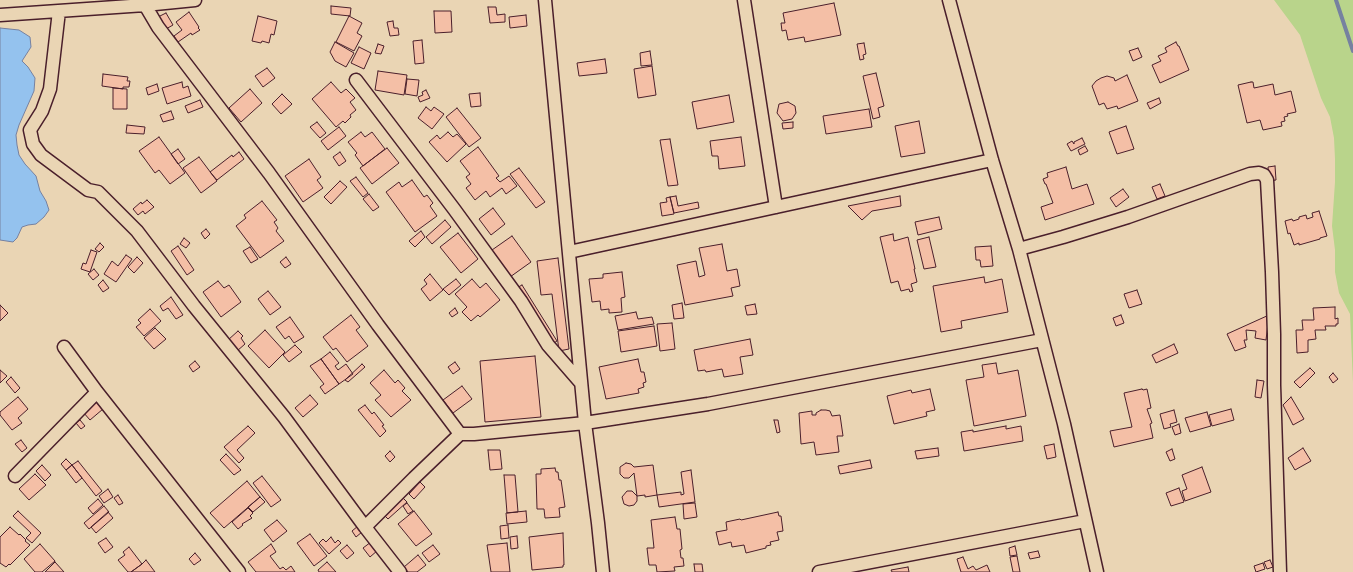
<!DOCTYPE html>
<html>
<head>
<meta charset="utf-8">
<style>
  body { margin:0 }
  canvas { display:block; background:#ead5b4 }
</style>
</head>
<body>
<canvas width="1353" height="572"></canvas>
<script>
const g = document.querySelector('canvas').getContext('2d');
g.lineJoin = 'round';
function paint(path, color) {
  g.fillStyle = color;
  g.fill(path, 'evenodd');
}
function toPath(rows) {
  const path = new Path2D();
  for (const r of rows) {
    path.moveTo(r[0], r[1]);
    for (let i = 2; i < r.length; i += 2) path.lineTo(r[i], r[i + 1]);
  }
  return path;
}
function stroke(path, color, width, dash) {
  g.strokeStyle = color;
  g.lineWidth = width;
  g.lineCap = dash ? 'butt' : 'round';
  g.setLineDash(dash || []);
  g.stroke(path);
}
paint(toPath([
  [1274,0,1353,0,1353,383,1350,314,1339,293,1335,272,1335,250,1332,226,1335,182,1335,159,1334,138,1330,117,1321,98,1300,35]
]), '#b9d48b');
const water = toPath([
  [0,28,19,30,30,37,31,47,22,61,28,67,35,78,34,91,19,125,16,135,17,145,19,155,25,164,36,176,40,191,46,201,49,210,44,217,36,224,28,225,22,227,17,238,13,242,0,240,0,28]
]);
paint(water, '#94c2ee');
stroke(water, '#7681a0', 1);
stroke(toPath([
  [1336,0,1353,51]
]), '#7681a0', 4);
const building = toPath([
  [834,3,841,35,805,42,804,37,788,40,786,30,782,31,781,23,785,23,783,13,834,3],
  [331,6,351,8,350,16,331,14,331,6],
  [488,7,496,7,497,15,505,14,505,22,490,23,488,7],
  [434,11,451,11,452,32,435,33,434,11],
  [189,12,199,27,198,28,200,30,192,35,191,33,178,42,174,36,182,30,176,22,189,12],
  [166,13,173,25,166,29,158,17,166,13],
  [526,15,527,26,510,28,509,17,526,15],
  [258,16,277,21,274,35,271,34,269,43,262,41,261,43,252,41,258,16],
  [349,16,362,23,357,33,362,36,354,51,336,42,349,16],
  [393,21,394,28,398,28,399,35,390,36,387,22,393,21],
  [422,40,424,63,415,64,413,41,422,40],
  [335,42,354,53,346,67,335,61,330,52,335,42],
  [1176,42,1178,46,1179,46,1189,70,1160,83,1152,65,1161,61,1158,56,1167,52,1165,48,1176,42],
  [864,43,866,54,863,55,864,59,860,60,857,44,864,43],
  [378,44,384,46,381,54,375,53,378,44],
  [359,47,371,53,364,69,351,63,359,47],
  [1138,48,1142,57,1133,61,1129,51,1138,48],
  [650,51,652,65,641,66,640,53,650,51],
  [605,59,607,73,579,76,577,63,605,59],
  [652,66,656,95,638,98,634,69,652,66],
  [267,68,275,78,263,87,255,76,267,68],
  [378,71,407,75,404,95,375,90,378,71],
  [876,73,884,106,878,108,880,117,873,119,863,76,876,73],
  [103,74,128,77,127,81,130,81,129,87,123,87,123,89,102,86,103,74],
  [1127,75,1138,101,1118,109,1117,106,1107,109,1104,103,1099,105,1092,86,1096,81,1101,78,1107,76,1114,78,1115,81,1127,75],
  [407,79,419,80,417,96,405,94,407,79],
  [182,82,183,88,188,86,191,96,167,104,162,88,182,82],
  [331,82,341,93,346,89,355,98,350,102,356,110,350,115,351,117,345,123,343,121,336,127,312,99,331,82],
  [1251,82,1253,82,1254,88,1273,84,1275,95,1291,91,1296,112,1287,114,1288,116,1284,117,1285,121,1281,122,1282,126,1263,130,1260,120,1247,123,1238,85,1251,82],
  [157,84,159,91,148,95,146,88,157,84],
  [113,88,127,89,127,109,113,109,113,88],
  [250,89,262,103,241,122,229,108,250,89],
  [426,90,430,98,420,102,418,97,423,95,422,92,426,90],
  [480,93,481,106,471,107,469,94,480,93],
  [282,94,292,104,281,114,272,104,282,94],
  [729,95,734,122,697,129,692,102,729,95],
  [1159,98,1161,103,1150,109,1147,103,1159,98],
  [200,100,203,107,188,113,185,106,200,100],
  [788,102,795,106,796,113,792,119,783,121,777,113,779,104,788,102],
  [426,107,431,111,434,107,444,114,432,129,418,118,426,107],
  [457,108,481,138,469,147,446,117,457,108],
  [869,109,872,127,826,134,823,116,869,109],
  [171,111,174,119,163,122,160,115,171,111],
  [919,121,925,153,901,157,895,126,919,121],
  [317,122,326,133,320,138,310,127,317,122],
  [793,122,793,128,783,129,782,123,793,122],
  [127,125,145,127,144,134,126,133,127,125],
  [1126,126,1134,149,1117,154,1109,132,1126,126],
  [339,127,346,136,328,150,321,141,339,127],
  [361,132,365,137,372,132,385,149,363,166,355,155,357,153,348,142,361,132],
  [448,132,453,137,457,134,466,144,447,162,429,142,437,135,440,139,448,132],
  [159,137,185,173,170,184,159,170,155,173,139,151,159,137],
  [741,137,745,166,719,169,718,156,712,156,710,141,741,137],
  [1082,138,1085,144,1071,151,1067,144,1072,141,1074,144,1074,142,1082,138],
  [670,139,678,185,668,186,660,140,670,139],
  [1085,146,1088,151,1080,155,1078,150,1085,146],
  [478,147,499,176,496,178,500,182,509,176,517,186,506,194,502,188,490,197,486,191,475,200,466,188,471,184,466,177,470,174,460,161,478,147],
  [387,148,399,163,372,184,360,168,387,148],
  [178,149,185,159,178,164,171,154,178,149],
  [239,152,244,159,217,180,210,172,232,155,233,157,239,152],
  [340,152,346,161,339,166,333,157,340,152],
  [199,157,217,181,201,193,183,168,199,157],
  [309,159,321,177,317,180,323,188,303,202,285,176,309,159],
  [1275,166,1276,180,1269,181,1268,167,1275,166],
  [1066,167,1072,189,1087,184,1094,204,1045,220,1041,207,1053,203,1046,184,1045,184,1043,179,1048,177,1047,173,1066,167],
  [519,168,545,202,536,208,510,174,519,168],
  [356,177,368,193,363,197,350,181,356,177],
  [412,180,424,197,427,195,433,203,430,206,437,216,415,232,386,192,399,182,402,187,412,180],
  [340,181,347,187,331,204,324,197,340,181],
  [1160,184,1165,196,1157,199,1152,187,1160,184],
  [1123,189,1129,197,1116,207,1110,198,1123,189],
  [369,194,379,207,373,211,363,199,369,194],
  [676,196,678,206,698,202,699,208,674,213,670,197,676,196],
  [900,196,901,206,872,211,862,220,848,206,900,196],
  [670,197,674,214,662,216,660,203,667,202,666,198,670,197],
  [147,200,154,207,145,214,143,211,138,215,133,209,141,202,142,204,147,200],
  [262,201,277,220,274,222,278,228,276,231,284,241,260,258,236,226,246,218,244,215,262,201],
  [493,208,505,224,491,235,479,219,493,208],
  [1319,211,1327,236,1320,238,1320,239,1299,245,1299,243,1294,245,1290,233,1288,234,1285,221,1292,219,1293,221,1299,219,1299,217,1306,215,1307,219,1313,217,1312,213,1319,211],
  [939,217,942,229,918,235,915,222,939,217],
  [445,220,451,227,432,244,426,237,445,220],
  [206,229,210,234,205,239,201,233,206,229],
  [421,231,425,237,415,247,409,241,421,231],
  [458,233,478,259,461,273,440,247,458,233],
  [893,234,894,241,908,237,915,269,914,269,917,282,911,284,913,291,910,292,909,289,901,291,898,281,891,283,880,237,893,234],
  [512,236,531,262,510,277,492,250,512,236],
  [929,237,936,267,924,269,917,240,929,237],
  [184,238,190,243,186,248,180,244,184,238],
  [100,243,104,247,99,252,95,249,100,243],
  [722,244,727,271,737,269,740,286,731,288,733,296,685,305,677,265,696,261,699,277,705,275,699,248,722,244],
  [178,246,194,270,187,275,171,251,178,246],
  [991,246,993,266,981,267,980,260,976,260,975,247,991,246],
  [250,247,258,259,251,263,243,251,250,247],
  [91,250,97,252,90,272,81,269,83,263,86,264,91,250],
  [126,255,132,259,116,282,104,274,112,261,118,266,126,255],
  [137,257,143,263,134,273,128,267,137,257],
  [286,257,291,264,285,268,280,262,286,257],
  [558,258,569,349,559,351,552,294,541,295,537,261,558,258],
  [94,269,99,275,93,280,88,274,94,269],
  [622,272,625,297,621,298,622,312,609,313,609,309,601,310,600,301,592,302,589,279,603,278,603,274,622,272],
  [430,274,443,290,430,301,421,289,427,284,424,280,430,274],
  [984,277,985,283,1002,279,1008,312,961,321,962,328,941,332,933,286,984,277],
  [456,279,461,285,449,295,443,289,456,279],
  [472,279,480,288,486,283,500,300,480,317,478,315,471,321,462,312,467,307,455,294,472,279],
  [103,280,109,288,103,292,98,285,103,280],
  [218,281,224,288,229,285,241,302,221,317,203,292,218,281],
  [522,285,557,341,551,345,515,289,522,285],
  [1137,290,1142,304,1129,308,1124,294,1137,290],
  [268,291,281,307,270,315,258,299,268,291],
  [171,297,183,315,176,319,168,308,163,311,160,306,171,297],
  [682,303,684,318,674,319,672,305,682,303],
  [755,304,757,314,747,315,745,306,755,304],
  [0,305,8,313,0,321,0,305],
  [1335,307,1335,319,1338,318,1338,324,1336,324,1336,326,1325,326,1326,330,1315,330,1316,339,1308,340,1308,352,1297,353,1296,330,1303,330,1302,320,1314,320,1313,308,1335,307],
  [455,308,458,313,452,317,449,313,455,308],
  [150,309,161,321,144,336,136,327,141,323,138,320,150,309],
  [636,312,638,319,652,317,654,324,618,330,615,316,636,312],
  [351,315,360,327,356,330,368,346,347,362,336,348,333,350,323,337,351,315],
  [1121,315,1124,323,1116,326,1113,318,1121,315],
  [1269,315,1266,340,1255,338,1256,331,1246,330,1247,340,1244,340,1246,347,1235,351,1227,334,1269,315],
  [290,317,304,337,294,343,289,336,285,339,276,327,290,317],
  [672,323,675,349,660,351,657,324,672,323],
  [654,326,657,346,621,352,618,331,654,326],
  [155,328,166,339,154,349,144,338,155,328],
  [265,330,285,352,269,368,248,346,265,330],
  [238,331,243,336,241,338,245,344,237,351,228,340,238,331],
  [750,339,753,355,740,357,743,374,724,377,722,369,706,372,705,370,698,371,694,350,750,339],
  [1174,344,1178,353,1156,363,1152,355,1174,344],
  [295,345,302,352,289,362,283,355,295,345],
  [330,352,339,363,335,366,338,370,346,364,353,374,339,384,321,359,330,352],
  [535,356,541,417,485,422,480,361,535,356],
  [321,359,339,384,325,394,320,387,324,384,310,366,321,359],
  [638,359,641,372,644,372,646,382,643,383,644,387,638,389,639,393,606,399,599,367,638,359],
  [195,361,200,367,193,372,189,366,195,361],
  [455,362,460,369,453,374,448,367,455,362],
  [996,363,998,374,1018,370,1026,416,974,426,966,380,984,377,982,365,996,363],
  [362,364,365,367,348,382,345,380,362,364],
  [1310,368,1315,373,1300,388,1294,382,1310,368],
  [0,370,7,376,0,383,0,370],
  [384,370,395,383,398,380,405,388,402,391,411,400,391,417,375,400,381,395,370,383,384,370],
  [1333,373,1338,379,1333,383,1329,377,1333,373],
  [11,377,20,388,15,393,6,382,11,377],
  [1257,380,1264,381,1261,398,1255,397,1257,380],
  [462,386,472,399,453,413,443,400,462,386],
  [930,389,935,410,926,412,927,416,894,424,887,396,911,390,912,393,930,389],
  [1142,389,1143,390,1147,389,1151,408,1147,409,1152,423,1150,424,1153,438,1114,447,1110,431,1132,427,1124,393,1142,389],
  [310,395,318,404,303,417,295,408,310,395],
  [18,397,28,409,18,418,22,423,12,430,0,415,0,412,18,397],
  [1291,397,1304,419,1293,425,1283,405,1291,397],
  [96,401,103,409,90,420,83,412,96,401],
  [365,405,372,414,374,412,384,425,382,426,386,431,380,437,358,410,365,405],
  [1231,409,1234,420,1212,426,1209,415,1231,409],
  [821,410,826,410,830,411,832,416,840,415,843,436,837,436,839,452,816,455,814,442,801,444,799,413,812,411,812,415,816,415,816,413,821,410],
  [1174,410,1177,422,1170,424,1171,427,1164,429,1160,414,1174,410],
  [1207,412,1211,426,1190,432,1185,418,1207,412],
  [80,420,85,426,81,429,76,423,80,420],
  [774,420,778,420,780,432,777,433,774,420],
  [1179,424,1181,433,1175,435,1172,427,1179,424],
  [248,426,255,433,237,450,244,458,239,463,224,447,248,426],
  [1006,426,1006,429,1021,426,1023,441,964,451,961,432,973,430,973,432,1006,426],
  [21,440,27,448,22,452,15,444,21,440],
  [1054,444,1056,457,1047,459,1044,446,1054,444],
  [938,448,939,456,917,459,915,451,938,448],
  [1303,448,1311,461,1295,470,1288,458,1303,448],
  [1172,449,1175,459,1170,461,1166,452,1172,449],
  [488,450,500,450,502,469,490,470,488,450],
  [390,451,395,457,390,462,385,456,390,451],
  [226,454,241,470,234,475,220,460,226,454],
  [66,459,72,465,66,470,61,464,66,459],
  [870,460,872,468,840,474,838,466,870,460],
  [78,461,102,491,96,496,72,465,78,461],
  [626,463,631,464,634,467,653,465,657,495,645,497,645,495,637,496,637,501,634,505,629,506,624,504,622,497,627,491,632,491,637,496,634,473,629,478,624,478,620,474,620,467,626,463],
  [42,465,51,475,45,481,36,471,42,465],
  [72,465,82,478,76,483,66,470,72,465],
  [1202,467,1211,492,1185,501,1182,491,1187,489,1182,475,1202,467],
  [555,468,556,472,558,472,559,480,561,480,565,507,559,508,560,517,545,518,544,509,537,509,536,474,541,474,541,469,555,468],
  [691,470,695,502,659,507,657,495,681,492,681,495,684,494,681,472,691,470],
  [35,474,46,485,29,500,19,489,35,474],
  [504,475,515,475,518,512,507,513,504,475],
  [262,476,281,500,271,507,253,483,262,476],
  [247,481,260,497,224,528,210,513,247,481],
  [420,482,425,487,414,499,409,494,420,482],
  [1179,488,1184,502,1171,506,1166,493,1179,488],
  [108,489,113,497,104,503,99,496,108,489],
  [118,495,123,503,119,505,114,498,118,495],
  [401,496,407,502,388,519,382,513,401,496],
  [260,497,265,502,253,512,248,507,260,497],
  [98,499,103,505,93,514,88,508,98,499],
  [407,503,413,511,408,514,403,506,407,503],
  [695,503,697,517,684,519,683,504,695,503],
  [104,506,109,512,89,529,84,523,104,506],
  [248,508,253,513,250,516,252,518,242,524,243,525,238,529,232,522,248,508],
  [18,511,41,533,32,543,26,538,31,533,13,516,18,511],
  [414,511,432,534,416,546,398,524,414,511],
  [526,511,527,522,507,524,506,513,526,511],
  [108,512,113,518,96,533,91,527,108,512],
  [778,512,779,516,781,516,783,531,777,532,779,540,770,542,771,545,766,546,766,548,746,553,744,545,732,547,731,542,719,545,716,532,727,530,726,522,740,519,741,520,778,512],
  [675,517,677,529,680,529,682,549,680,550,681,558,683,558,684,566,674,567,675,571,657,572,656,565,649,565,647,548,654,548,651,520,675,517],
  [277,520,287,531,273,542,264,530,277,520],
  [508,525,509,538,501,539,500,526,508,525],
  [358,526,362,532,356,537,352,531,358,526],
  [10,527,19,535,20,534,26,540,25,541,30,545,10,565,9,564,6,567,0,563,0,537,10,527],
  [563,533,564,565,563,565,563,567,532,570,529,537,563,533],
  [310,534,327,556,314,566,297,543,310,534],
  [517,536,518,548,511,549,510,537,517,536],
  [331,537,335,543,338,540,341,543,329,554,319,543,323,539,326,542,331,537],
  [106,538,113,547,105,553,98,543,106,538],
  [371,542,378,550,370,557,363,548,371,542],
  [507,543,510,572,491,572,487,545,507,543],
  [40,544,55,561,42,572,35,572,24,559,40,544],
  [271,544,276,552,270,556,280,569,283,567,286,570,291,566,295,572,256,572,248,562,271,544],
  [347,545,354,553,347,559,340,551,347,545],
  [433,545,440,554,429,562,422,553,433,545],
  [1015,546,1017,555,1010,556,1009,548,1015,546],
  [129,547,142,564,131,572,128,572,118,560,125,555,123,552,129,547],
  [1038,551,1040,557,1030,559,1028,553,1038,551],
  [195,553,201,560,194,565,189,559,195,553],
  [418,555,426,565,417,572,408,572,404,567,418,555],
  [1017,556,1020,572,1013,572,1010,557,1017,556],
  [963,557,968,569,973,566,976,570,987,565,990,572,961,572,957,559,963,557],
  [146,560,155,572,131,572,142,564,146,560],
  [1270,560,1273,567,1267,569,1264,562,1270,560],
  [55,562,64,572,45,572,55,562],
  [327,562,336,572,319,572,318,570,327,562],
  [1263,563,1265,569,1256,572,1254,566,1263,563],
  [694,564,702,564,703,572,695,572,694,564],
  [908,567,909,572,892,572,891,570,908,567]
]);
paint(building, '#f4bfa6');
stroke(building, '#4a1f2b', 1);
const minor = toPath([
  [545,0,585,423,598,523,603,572],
  [744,0,776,207],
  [949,0,992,160,1019,249,1064,424,1097,572],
  [145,5,158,27,269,173,378,325,460,434],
  [59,11,50,89,42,111,30,130,33,144,41,155,88,190,98,192,137,231,194,306,284,417,365,527,400,572],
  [0,15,145,5,195,0],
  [356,80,454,209,521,301,548,345,581,383],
  [1019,249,1063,237,1128,217,1250,174,1259,173,1264,175,1267,180,1272,272,1274,334,1274,385,1280,572],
  [569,252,992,160],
  [64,347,97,392,239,572],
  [15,476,97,392],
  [365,527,414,478,460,434,474,434,585,423,708,404,1042,340],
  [819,572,1085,521]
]);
stroke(minor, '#4a1f2b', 15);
stroke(minor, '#ead5b4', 12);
</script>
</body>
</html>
